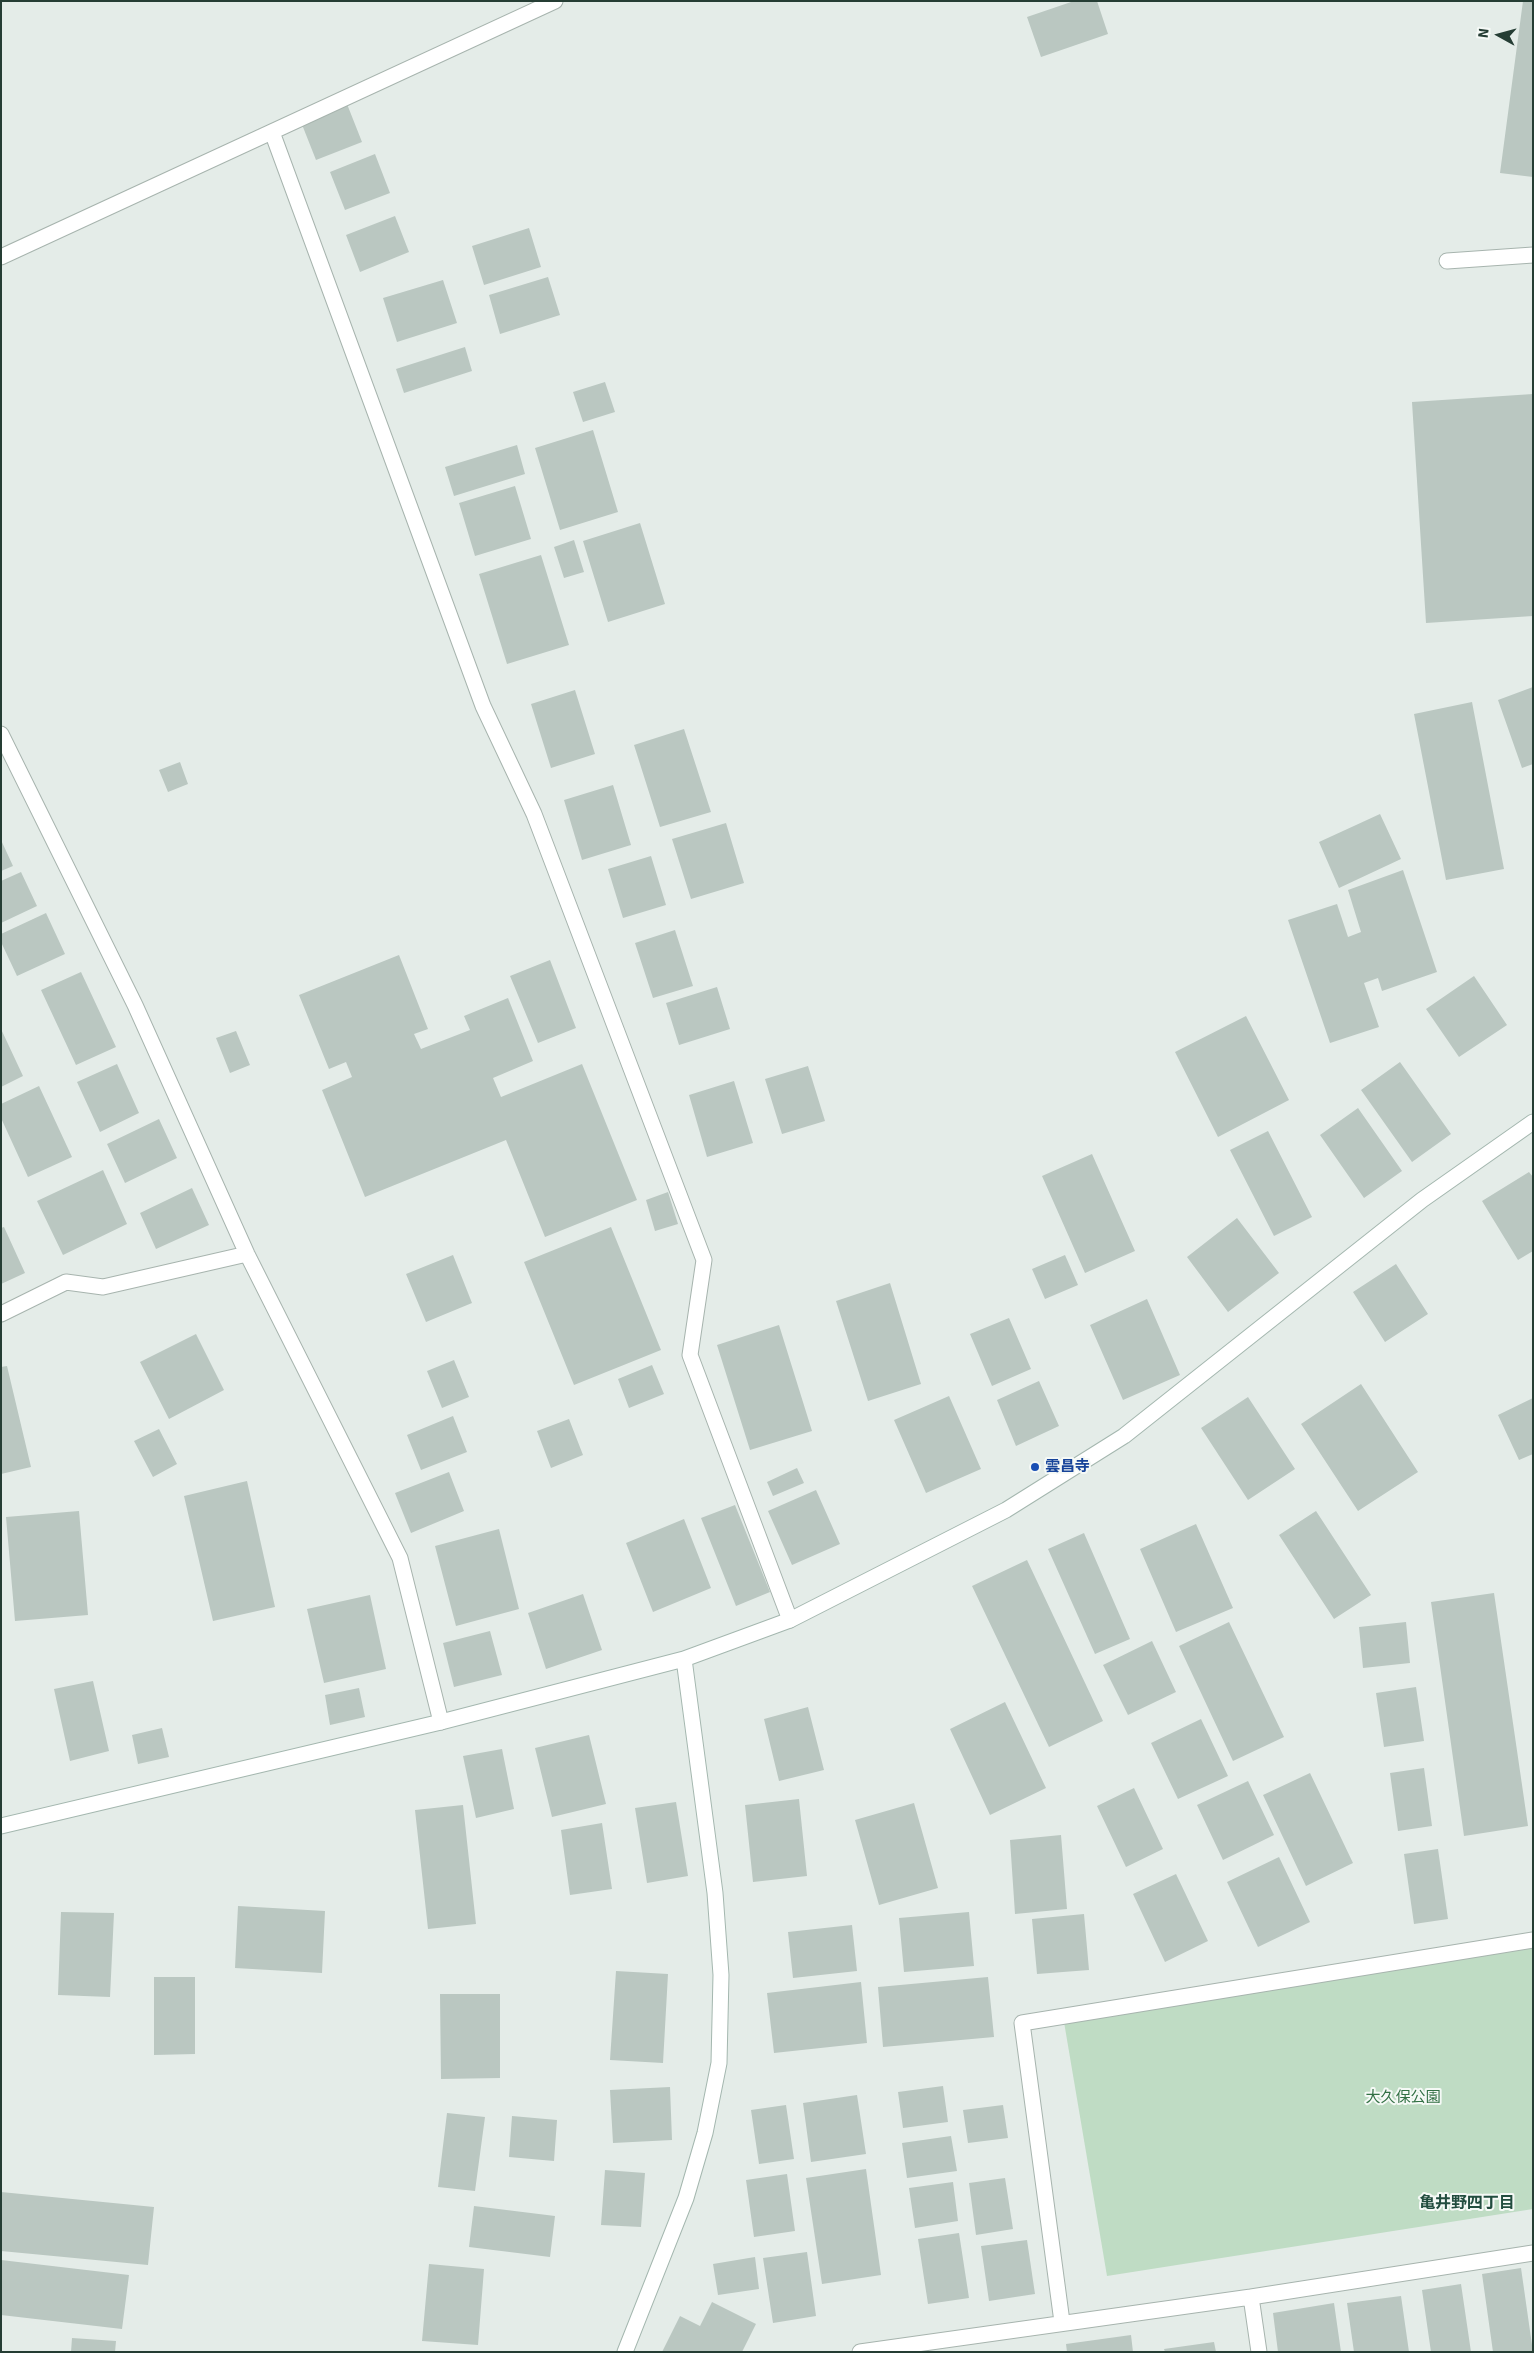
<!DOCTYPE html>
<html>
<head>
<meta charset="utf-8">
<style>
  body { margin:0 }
  #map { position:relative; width:1534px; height:2353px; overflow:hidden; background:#e4ece8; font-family:Signika,sans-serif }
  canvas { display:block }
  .frame { position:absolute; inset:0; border:2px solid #253d34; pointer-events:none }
  .north { position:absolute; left:1474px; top:10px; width:50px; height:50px; -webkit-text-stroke:4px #f5f9f6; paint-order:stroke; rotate:277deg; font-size:14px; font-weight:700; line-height:20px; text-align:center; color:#253d34 }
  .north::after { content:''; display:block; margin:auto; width:18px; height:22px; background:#253d34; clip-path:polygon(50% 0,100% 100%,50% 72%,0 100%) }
</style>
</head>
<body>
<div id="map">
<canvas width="1534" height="2353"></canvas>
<div class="frame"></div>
<div class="north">N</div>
</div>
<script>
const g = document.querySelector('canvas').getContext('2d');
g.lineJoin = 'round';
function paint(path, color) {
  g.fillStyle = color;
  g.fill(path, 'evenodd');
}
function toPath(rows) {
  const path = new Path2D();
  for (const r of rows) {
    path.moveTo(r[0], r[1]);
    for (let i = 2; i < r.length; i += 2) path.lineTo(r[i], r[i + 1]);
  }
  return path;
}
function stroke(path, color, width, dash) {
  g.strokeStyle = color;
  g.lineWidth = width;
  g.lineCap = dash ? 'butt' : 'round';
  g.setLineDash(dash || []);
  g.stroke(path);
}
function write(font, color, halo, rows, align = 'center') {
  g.font = font + ' Signika,"Noto Sans JP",sans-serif';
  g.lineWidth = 4;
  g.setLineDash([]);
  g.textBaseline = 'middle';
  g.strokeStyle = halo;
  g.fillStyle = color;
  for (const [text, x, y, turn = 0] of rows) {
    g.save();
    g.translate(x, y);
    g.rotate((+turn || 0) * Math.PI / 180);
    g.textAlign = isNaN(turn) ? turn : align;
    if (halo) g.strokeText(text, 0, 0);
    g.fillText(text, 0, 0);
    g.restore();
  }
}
paint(toPath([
  [1533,1947,1533,2209,1107,2276,1064,2022]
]), '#bfdcc4');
paint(toPath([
  [1074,1,1097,1,1108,34,1041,57,1027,17],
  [1523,1,1533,1,1533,177,1500,173],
  [347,104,362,142,316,160,301,122],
  [375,154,390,193,345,210,330,172],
  [395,216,409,252,360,272,346,235],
  [529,228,541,267,484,285,472,246],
  [548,277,560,315,500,334,489,295],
  [443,280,457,323,397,342,383,298],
  [465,347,472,371,404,393,396,369],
  [605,382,615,412,583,422,573,392],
  [1533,394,1533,616,1426,623,1412,402],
  [593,430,618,512,560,530,535,448],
  [517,445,525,474,454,496,445,467],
  [515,486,531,539,475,556,459,503],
  [640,523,665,604,608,622,583,541],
  [574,540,584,572,564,578,554,547],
  [541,555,569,645,507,664,479,574],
  [1533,687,1533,764,1522,768,1498,700],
  [575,690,595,754,551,768,531,704],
  [1472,702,1504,869,1446,880,1414,714],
  [684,729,711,812,660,827,634,745],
  [180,762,188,784,168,792,159,770],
  [613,785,631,845,582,860,564,800],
  [1380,814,1401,859,1339,888,1319,842],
  [726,823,744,883,691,899,672,839],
  [1,840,13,866,1,871],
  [651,856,666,905,623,918,608,869],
  [1403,870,1437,972,1382,991,1378,978,1364,983,1379,1027,1330,1043,1288,920,1337,904,1348,937,1361,932,1348,890],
  [21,872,37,906,1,923,1,881],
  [46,913,65,954,17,976,1,942,1,934],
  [675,930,693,986,653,998,635,943],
  [399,955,428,1029,414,1034,421,1049,470,1030,464,1016,508,998,533,1061,493,1078,501,1097,582,1064,637,1200,545,1237,506,1140,365,1197,322,1090,352,1077,346,1062,329,1069,299,995],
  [550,960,576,1028,538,1043,510,976],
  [81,972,116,1047,76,1065,41,990],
  [1474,976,1507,1025,1459,1057,1426,1009],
  [717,987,730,1029,679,1045,666,1003],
  [1246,1016,1289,1100,1218,1137,1175,1052],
  [1,1029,23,1076,1,1087],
  [236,1031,250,1065,230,1073,216,1038],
  [1400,1062,1451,1134,1412,1162,1361,1090],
  [117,1064,139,1113,100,1132,77,1082],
  [808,1066,825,1121,782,1134,765,1079],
  [734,1081,753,1143,707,1157,689,1095],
  [39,1086,72,1157,28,1177,1,1118,1,1104],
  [1358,1108,1402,1171,1364,1198,1320,1135],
  [159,1119,177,1158,125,1183,107,1144],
  [1268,1131,1312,1217,1274,1236,1230,1150],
  [1092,1154,1135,1251,1085,1273,1042,1176],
  [103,1170,127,1224,63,1255,37,1201],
  [1529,1172,1533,1177,1533,1251,1518,1260,1482,1201],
  [192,1188,209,1225,156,1249,140,1213],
  [668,1192,678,1224,655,1231,646,1200],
  [1237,1218,1279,1273,1228,1312,1187,1257],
  [4,1227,25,1273,1,1284,1,1228],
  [611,1227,661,1350,574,1385,524,1262],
  [453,1255,472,1303,426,1322,406,1274],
  [1065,1255,1078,1285,1045,1299,1032,1269],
  [1396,1264,1428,1314,1385,1342,1353,1292],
  [890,1283,921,1384,868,1401,836,1301],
  [1147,1299,1180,1375,1123,1400,1090,1325],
  [1009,1318,1031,1369,992,1386,970,1334],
  [779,1325,812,1431,750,1450,717,1345],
  [196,1334,224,1390,169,1419,140,1362],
  [454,1360,469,1397,442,1408,427,1371],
  [652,1365,664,1394,629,1408,618,1379],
  [7,1366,31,1467,1,1474,1,1367],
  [1039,1381,1059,1426,1016,1446,997,1400],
  [1361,1384,1418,1472,1358,1511,1301,1424],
  [949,1396,981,1469,926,1493,894,1420],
  [1248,1397,1295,1469,1248,1500,1201,1428],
  [1533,1398,1533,1454,1519,1460,1498,1415],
  [453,1416,467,1452,421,1470,407,1435],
  [569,1419,583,1455,551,1468,537,1431],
  [159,1429,177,1464,153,1477,134,1441],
  [797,1468,804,1483,773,1496,767,1482],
  [449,1472,464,1511,411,1533,395,1493],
  [247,1481,275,1607,213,1621,184,1496],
  [816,1490,840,1544,792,1565,768,1511],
  [735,1505,770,1592,736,1606,701,1518],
  [79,1511,88,1615,15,1621,6,1517],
  [1316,1511,1371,1595,1334,1619,1279,1535],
  [684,1519,711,1588,653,1612,626,1543],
  [1196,1524,1233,1608,1176,1632,1140,1549],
  [499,1529,519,1609,456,1626,435,1546],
  [1084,1533,1130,1639,1095,1654,1048,1549],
  [1027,1560,1103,1721,1049,1747,972,1586],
  [1494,1593,1528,1826,1464,1836,1431,1602],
  [583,1594,602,1650,546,1669,528,1613],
  [370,1595,386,1669,324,1683,307,1609],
  [1229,1622,1284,1737,1233,1761,1179,1646],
  [1406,1622,1410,1663,1363,1668,1359,1627],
  [490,1631,502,1675,454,1687,443,1643],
  [1152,1641,1176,1692,1128,1715,1103,1665],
  [93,1681,109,1751,70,1761,54,1689],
  [1416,1687,1424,1741,1384,1747,1376,1693],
  [359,1688,365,1717,330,1725,325,1695],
  [1005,1702,1046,1788,990,1815,950,1729],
  [808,1707,824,1770,779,1781,764,1719],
  [1201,1719,1228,1776,1178,1799,1151,1743],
  [162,1728,169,1757,138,1764,132,1735],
  [589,1735,606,1804,552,1817,535,1748],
  [502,1749,514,1809,476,1818,463,1756],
  [1424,1768,1432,1826,1398,1831,1390,1773],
  [1310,1773,1353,1863,1306,1886,1263,1795],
  [1248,1781,1274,1835,1223,1860,1197,1805],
  [1134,1788,1163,1849,1126,1867,1097,1806],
  [799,1799,807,1876,753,1882,745,1805],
  [676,1802,688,1876,647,1883,635,1808],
  [914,1803,938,1888,879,1905,855,1820],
  [463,1805,476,1924,428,1929,415,1810],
  [602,1823,612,1889,570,1895,561,1830],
  [1061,1835,1067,1909,1015,1914,1010,1840],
  [1438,1849,1448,1919,1414,1924,1404,1854],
  [1279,1857,1310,1922,1258,1947,1227,1882],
  [1176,1874,1208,1941,1165,1962,1133,1894],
  [238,1906,325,1911,322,1973,235,1968],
  [61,1912,114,1913,110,1997,58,1995],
  [969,1912,974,1966,904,1972,899,1918],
  [1084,1914,1089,1970,1037,1974,1032,1919],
  [852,1925,857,1971,793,1978,788,1932],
  [616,1971,668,1974,663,2063,610,2060],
  [154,1977,195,1977,195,2054,154,2055],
  [988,1977,994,2037,883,2047,878,1987],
  [861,1982,867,2043,774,2053,767,1993],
  [440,1994,500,1994,500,2078,441,2079],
  [943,2086,948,2122,903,2128,898,2092],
  [670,2087,672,2140,613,2143,610,2090],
  [857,2095,866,2154,811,2162,803,2103],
  [786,2105,794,2159,759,2164,751,2110],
  [1003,2105,1008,2138,968,2143,963,2110],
  [447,2113,485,2117,475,2191,438,2187],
  [512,2116,557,2120,554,2161,509,2157],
  [951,2136,957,2171,907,2178,902,2143],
  [866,2169,881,2275,822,2284,806,2178],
  [605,2170,645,2173,641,2227,601,2225],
  [787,2174,795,2231,754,2237,746,2180],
  [1005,2178,1013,2229,976,2235,969,2183],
  [953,2182,958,2221,915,2228,909,2188],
  [1,2192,154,2207,148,2265,1,2251],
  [474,2206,555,2216,550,2257,469,2247],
  [959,2233,969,2298,928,2304,918,2239],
  [1027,2240,1035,2294,989,2301,981,2246],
  [807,2252,816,2316,773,2323,763,2258],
  [755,2257,759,2289,718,2295,713,2264],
  [1,2260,129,2275,122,2329,1,2315],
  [429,2264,484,2269,478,2345,422,2341],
  [1521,2268,1533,2352,1493,2352,1482,2274],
  [1461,2284,1471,2352,1431,2352,1422,2290],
  [1401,2296,1409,2352,1354,2352,1347,2303],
  [712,2302,756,2324,742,2352,662,2352,680,2316,700,2326],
  [1334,2303,1341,2352,1278,2352,1273,2313],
  [1131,2335,1133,2352,1067,2352,1066,2344],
  [72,2338,116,2341,115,2352,71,2352],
  [1214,2342,1216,2352,1165,2352,1164,2349]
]), '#bac7c1');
const street = toPath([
  [272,132,483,706,534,814,704,1260,690,1355,790,1620],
  [1,257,555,1],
  [1447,261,1533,255],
  [1,734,135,1005,247,1254,400,1558,441,1722],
  [1,1314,66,1282,103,1287,247,1254],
  [1251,2297,1259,2352],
  [1062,2322,1022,2023,1533,1940],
  [860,2352,1251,2297,1533,2253]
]);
const secondary = toPath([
  [1,1826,441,1722,684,1659,790,1620,1006,1510,1124,1436,1422,1200,1533,1122],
  [625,2352,686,2198,705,2133,719,2063,721,1975,715,1893,684,1659]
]);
stroke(street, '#a7b4ae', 17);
stroke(secondary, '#a4b7af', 17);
stroke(street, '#fff', 15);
stroke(secondary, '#fff', 15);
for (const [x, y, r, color] of [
  [1035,1467,5,"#1a4fb4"]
]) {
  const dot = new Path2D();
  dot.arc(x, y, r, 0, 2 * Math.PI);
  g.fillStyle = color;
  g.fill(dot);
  stroke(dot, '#f5f9f6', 2);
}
write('bold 15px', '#164399', '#f5f9f6', [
  ["雲昌寺",1045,1467]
], 'left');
write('15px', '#327044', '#f5f9f6', [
  ["大久保公園",1403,2098]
]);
write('bold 16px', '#224d3f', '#f5f9f6', [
  ["亀井野四丁目",1467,2204]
]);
</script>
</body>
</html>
